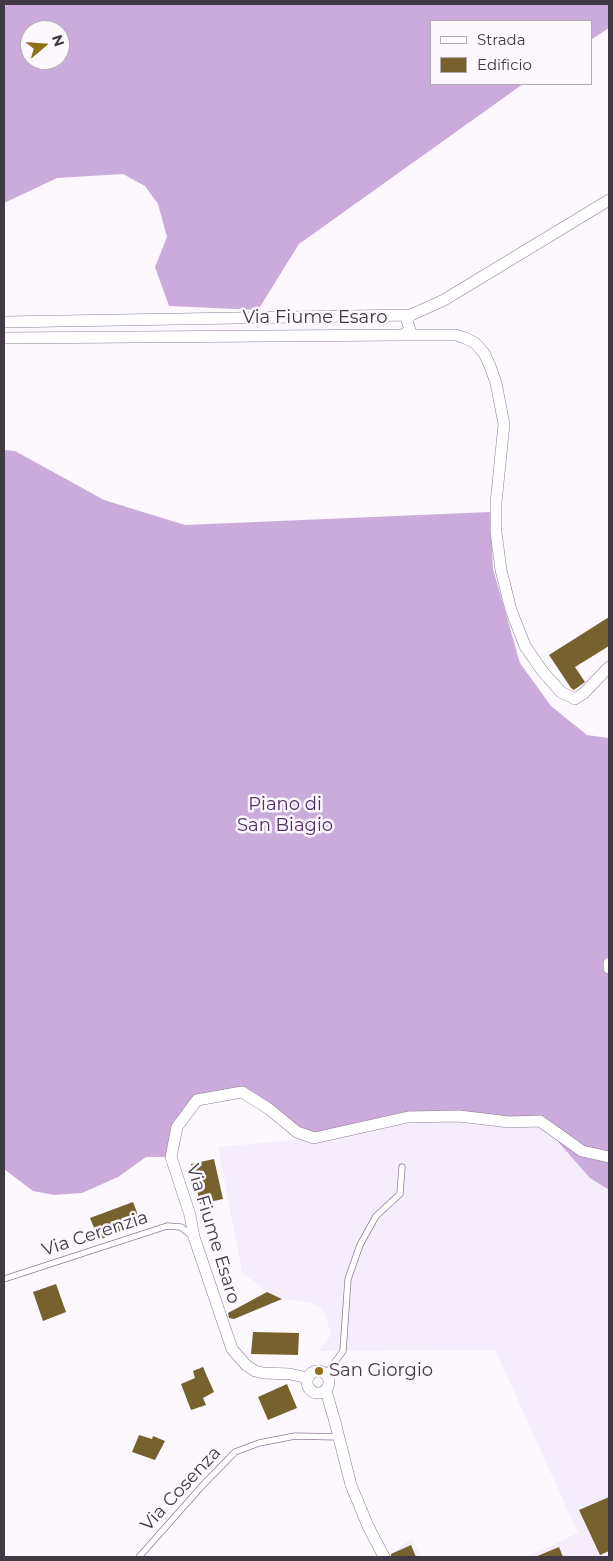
<!DOCTYPE html>
<html>
<head>
<meta charset="utf-8">
<style>
  body { margin:0 }
  #map { position:relative; width:613px; height:1561px; overflow:hidden; background:#fcf8fe; font-family:Montserrat,sans-serif }
  canvas { display:block }
  .frame { position:absolute; inset:0; border:5px solid #413a45; pointer-events:none }
  .legend { position:absolute; left:430px; top:20px; width:162px; height:65px; box-sizing:border-box; background:#fcf8fe; border:1px solid #b1acb4; margin:0; padding:6px 9px; list-style:none; font-size:15px; color:#413a45 }
  .legend li { display:flex; align-items:center; gap:10px; height:25px }
  .legend b { width:25px; border:1px solid #b1acb4 }
  .north { position:absolute; left:20px; top:20px; width:50px; height:50px; box-sizing:border-box; background:#fcf8fe; border:1px solid #b1acb4; border-radius:50%; rotate:72deg; font-size:14px; font-weight:700; line-height:20px; text-align:center; color:#413a45 }
  .north::after { content:''; display:block; margin:auto; width:18px; height:22px; background:#907016; clip-path:polygon(50% 0,100% 100%,50% 72%,0 100%) }
</style>
</head>
<body>
<div id="map">
<canvas width="613" height="1561"></canvas>
<div class="frame"></div>
<ul class="legend">
<li><b style="height:6px;background:#fff"></b>Strada</li>
<li><b style="height:14px;background:#77612d"></b>Edificio</li>
</ul>
<div class="north">N</div>
</div>
<script>
const g = document.querySelector('canvas').getContext('2d');
g.lineJoin = 'round';
function paint(path, color) {
  g.fillStyle = color;
  g.fill(path, 'evenodd');
}
function toPath(rows) {
  const path = new Path2D();
  for (const r of rows) {
    if (r.length === 3) {
      path.moveTo(r[0] + r[2], r[1]);
      path.arc(r[0], r[1], r[2], 0, 2 * Math.PI);
      continue;
    }
    path.moveTo(r[0], r[1]);
    for (let i = 2; i < r.length; i += 2) path.lineTo(r[i], r[i + 1]);
  }
  return path;
}
function stroke(path, color, width, dash) {
  g.strokeStyle = color;
  g.lineWidth = width;
  g.lineCap = dash ? 'butt' : 'round';
  g.setLineDash(dash || []);
  g.stroke(path);
}
function write(font, color, halo, rows, align = 'center') {
  g.font = font + ' Montserrat,sans-serif';
  g.lineWidth = 5;
  g.setLineDash([]);
  g.textBaseline = 'middle';
  g.strokeStyle = halo;
  g.fillStyle = color;
  for (const [text, x, y, turn = 0] of rows) {
    g.save();
    g.translate(x, y);
    g.rotate((+turn || 0) * Math.PI / 180);
    g.textAlign = isNaN(turn) ? turn : align;
    if (halo) g.strokeText(text, 0, 0);
    g.fillText(text, 0, 0);
    g.restore();
  }
}
paint(toPath([
  [408,1117,540,1121,605,1189,609,1190,609,1557,526,1557,578,1533,495,1350,318,1351,331,1335,325,1313,321,1308,313,1303,282,1299,267,1292,242,1272,218,1147,314,1138],
  [412,1538,421,1557,395,1557,393,1552]
]), '#f6edfc');
paint(toPath([
  [4,4,609,4,609,28,592,39,592,21,432,21,432,84,523,84,299,244,258,310,169,306,155,267,167,237,158,204,145,186,123,174,57,178,4,203],
  [30,30,60,30,60,60,30,60],
  [4,450,15,451,104,500,185,525,490,512,493,569,520,663,551,706,587,735,609,738,609,1190,590,1178,540,1121,408,1117,314,1138,242,1092,197,1100,177,1127,171,1157,146,1157,118,1177,82,1193,54,1195,33,1191,4,1169]
]), '#cbabdb');
paint(toPath([
  [609,617,609,646,575,667,585,682,574,690,571,688,549,655],
  [214,1159,223,1199,200,1204,191,1164],
  [133,1202,141,1223,99,1240,90,1218],
  [56,1284,66,1312,43,1321,33,1292],
  [267,1292,282,1299,234,1319,229,1318,228,1313],
  [253,1332,299,1333,298,1355,251,1354],
  [203,1367,214,1392,203,1398,206,1405,191,1410,181,1384,195,1378,193,1371],
  [287,1384,297,1408,268,1420,258,1397],
  [139,1435,152,1439,153,1436,165,1441,155,1460,132,1452],
  [609,1497,609,1551,600,1555,579,1510],
  [411,1545,416,1557,391,1557,391,1554],
  [559,1547,563,1557,535,1557]
]), '#77612d');
const service = toPath([
  [4,1279,167,1226,181,1227,192,1236],
  [326,1374,343,1351,348,1279,360,1245,376,1216,400,1194,402,1167],
  [139,1557,202,1486,235,1452,259,1443,295,1436,338,1437]
]);
const minor = toPath([
  [4,322,411,315],
  [403,335,456,335,465,338,475,343,484,353,490,366,496,383,504,424,496,503,496,532,501,570,511,610,525,646,543,672,561,692,575,699,584,693,609,667],
  [4,338,403,335,410,330,407,320,411,315,444,300,609,200],
  [609,963,609,968],
  [318,1382,11],
  [308,1378,290,1374,263,1373,255,1371,246,1365,232,1349,194,1237,190,1215,171,1157,177,1127,197,1100,242,1092,269,1109,297,1132,314,1138,408,1117,459,1116,509,1122,540,1121,582,1151,609,1157],
  [326,1391,335,1422,351,1485,368,1526,384,1557]
]);
stroke(service, '#8f7d98', 7);
stroke(minor, '#8f7d98', 12);
stroke(service, '#fff', 5.5);
stroke(minor, '#fff', 11);
for (const [x, y, r, color] of [
  [319,1371,5,"#907016"]
]) {
  const dot = new Path2D();
  dot.arc(x, y, r, 0, 2 * Math.PI);
  g.fillStyle = color;
  g.fill(dot);
  stroke(dot, '#fcf8fe', 2);
}
write('18px', '#413a45', '#fcf8fe', [
  ["Via Fiume Esaro",315,318],
  ["Via Cerenzia",95,1234,-18],
  ["Via Fiume Esaro",213,1234,73],
  ["Via Cosenza",181,1489,-47]
]);
write('18px', '#552d68', '#fcf8fe', [
  ["Piano di",285,805],
  ["San Biagio",285,826]
]);
write('18px', '#413a45', '#fcf8fe', [
  ["San Giorgio",329,1371]
], 'left');
</script>
</body>
</html>
